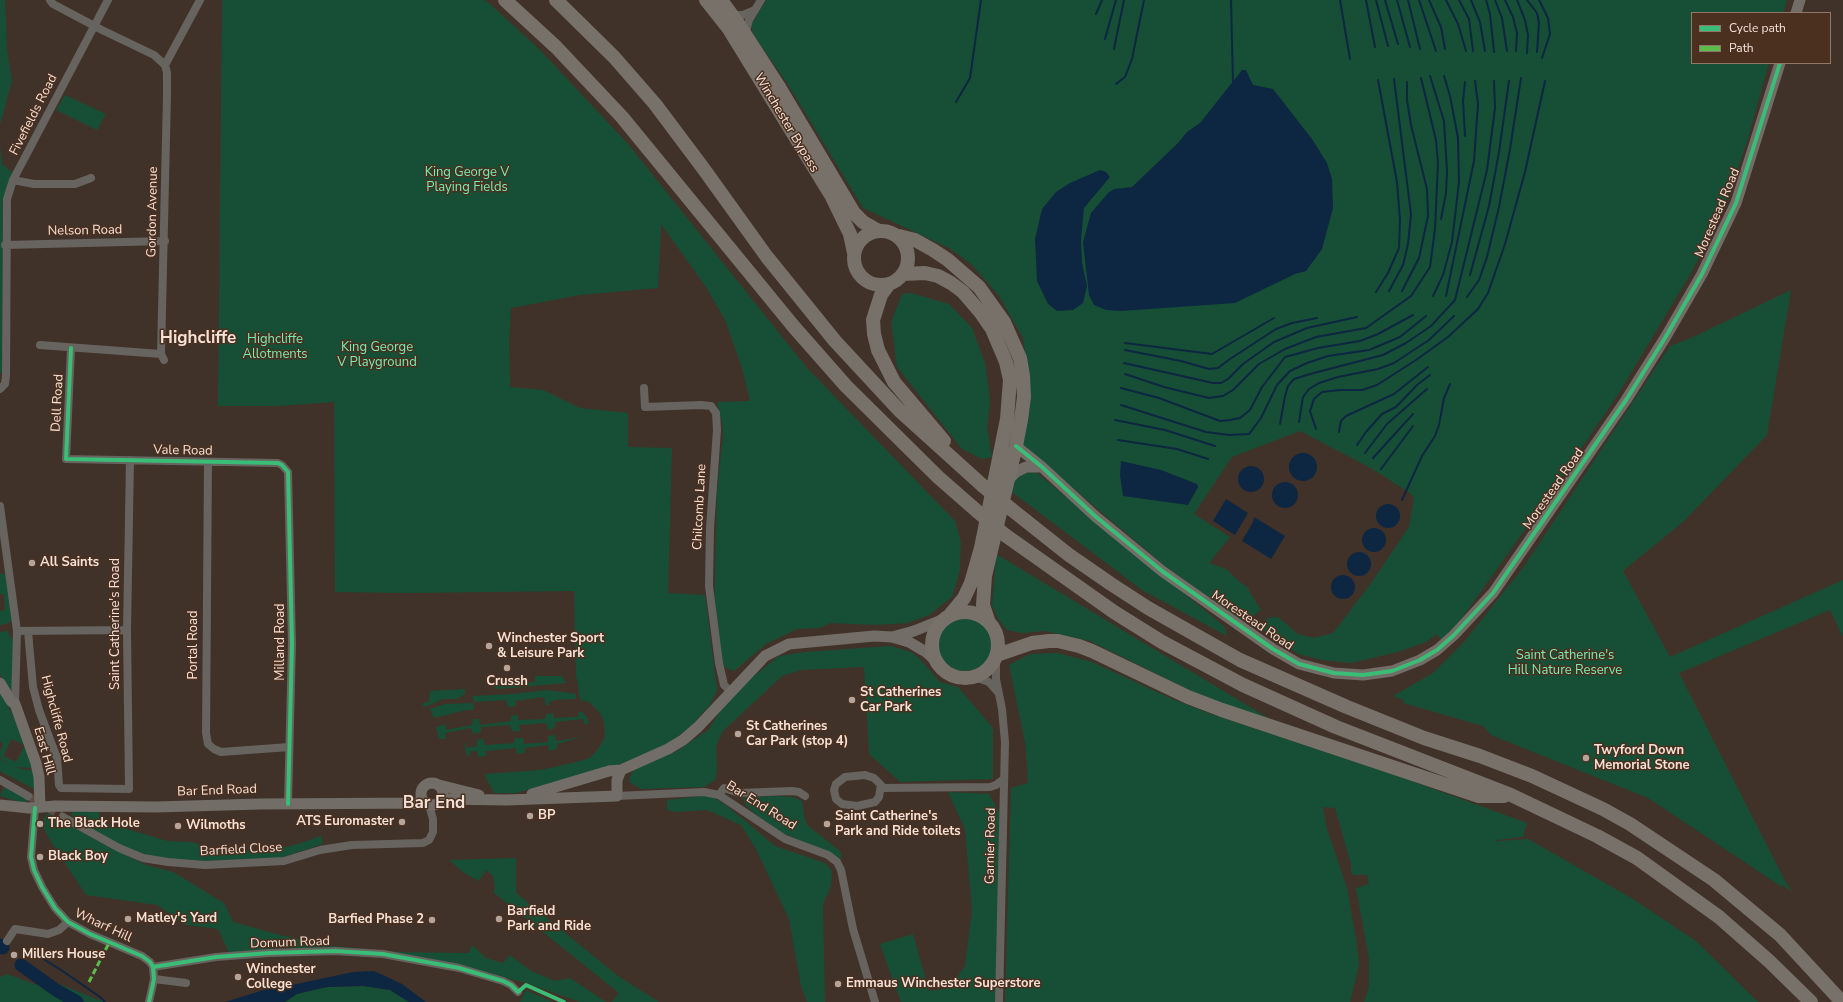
<!DOCTYPE html>
<html>
<head>
<meta charset="utf-8">
<style>
  body { margin:0 }
  #map { position:relative; width:1843px; height:1002px; overflow:hidden; background:#413229; font-family:"Nunito Sans",sans-serif }
  canvas { display:block }
  .legend { position:absolute; left:1691px; top:12px; width:140px; height:52px; box-sizing:border-box; background:#4b2f1f; border:1px solid #8f7769; margin:0; padding:5px 7px; list-style:none; font-size:12px; color:#f4e2d8 }
  .legend li { display:flex; align-items:center; gap:8px; height:20px }
  .legend b { width:20px; border:1px solid #8f7769 }
</style>
</head>
<body>
<div id="map">
<canvas width="1843" height="1002"></canvas>
<ul class="legend">
<li><b style="height:5px;background:#3abd76"></b>Cycle path</li>
<li><b style="height:5px;background:#5cbc4b"></b>Path</li>
</ul>
</div>
<script>
const g = document.querySelector('canvas').getContext('2d');
g.lineJoin = 'round';
function paint(path, color) {
  g.fillStyle = color;
  g.fill(path, 'evenodd');
}
function toPath(rows) {
  const path = new Path2D();
  for (const r of rows) {
    if (r.length === 3) {
      path.moveTo(r[0] + r[2], r[1]);
      path.arc(r[0], r[1], r[2], 0, 2 * Math.PI);
      continue;
    }
    path.moveTo(r[0], r[1]);
    for (let i = 2; i < r.length; i += 2) path.lineTo(r[i], r[i + 1]);
  }
  return path;
}
function stroke(path, color, width, dash) {
  g.strokeStyle = color;
  g.lineWidth = width;
  g.lineCap = dash ? 'butt' : 'round';
  g.setLineDash(dash || []);
  g.stroke(path);
}
function write(font, color, halo, rows, align = 'center') {
  g.font = font + ' "Nunito Sans",sans-serif';
  g.lineWidth = 3;
  g.setLineDash([]);
  g.textBaseline = 'middle';
  g.strokeStyle = halo;
  g.fillStyle = color;
  for (const [text, x, y, turn = 0] of rows) {
    g.save();
    g.translate(x, y);
    g.rotate((+turn || 0) * Math.PI / 180);
    g.textAlign = isNaN(turn) ? turn : align;
    if (halo) g.strokeText(text, 0, 0);
    g.fillText(text, 0, 0);
    g.restore();
  }
}
paint(toPath([
  [0,0,5,0,7,49,12,81,0,125],
  [222,0,484,0,489,3,540,50,628,144,807,368,955,521,961,542,960,570,952,597,929,615,908,623,875,625,830,623,820,628,797,629,766,644,734,671,724,667,714,620,717,491,723,436,722,423,717,402,750,401,742,368,725,320,706,287,661,224,658,288,580,295,511,308,509,338,510,387,543,390,580,408,628,413,628,447,672,448,668,593,705,595,717,690,710,705,690,727,664,747,615,766,516,793,494,793,484,774,541,770,576,762,590,758,598,749,605,737,604,722,600,713,589,702,580,700,576,674,574,591,407,593,335,592,334,402,277,406,218,406],
  [766,0,1787,0,1783,13,1692,13,1692,63,1769,63,1746,145,1720,217,1691,273,1617,396,1544,503,1459,622,1441,640,1437,634,1426,642,1398,652,1351,663,1322,660,1298,654,1263,630,1267,618,1278,617,1298,634,1314,638,1333,633,1369,586,1409,527,1414,498,1410,493,1369,467,1300,431,1232,457,1194,514,1230,537,1209,563,1226,569,1241,583,1249,588,1249,591,1261,610,1247,621,1238,618,1166,567,1022,445,1026,357,1023,338,999,296,971,264,949,248,863,208,787,83,754,36,751,25],
  [65,95,106,114,97,130,56,110],
  [0,146,2,164,12,172,3,199,2,373,0,373],
  [1791,290,1767,435,1684,521,1623,571,1670,657,1843,580,1843,637,1830,610,1679,673,1784,879,1792,892,1781,884,1782,887,1648,798,1491,735,1483,726,1403,703,1405,701,1393,696,1433,673,1464,642,1525,565,1670,346,1691,338],
  [911,293,949,304,972,328,985,363,990,402,987,428,992,457,982,459,962,449,897,367,891,322,902,294],
  [1029,472,1037,473,1225,627,1227,636,1142,590,1012,492,1014,479],
  [996,554,1270,719,1214,702,1090,641,1045,631,1022,633,1007,630,998,619,992,606],
  [0,574,6,574,12,620,9,623,5,624,0,625,0,611,5,610,4,594,0,594],
  [965,644,27],
  [8,631,10,637,13,640,12,694,10,694,0,674,0,632],
  [891,646,911,652,919,658,940,682,958,687,993,728,993,779,900,782,869,754,864,667,801,670,782,676,723,731,716,746,717,767,715,780,704,787,641,789,629,782,630,776,635,769,677,751,708,730,724,706,745,683,779,656,804,652],
  [1057,653,1092,662,1170,698,1208,713,1395,775,1527,823,1523,837,1496,840,1496,843,1497,841,1528,839,1633,899,1696,941,1758,1002,1364,1002,1369,986,1369,958,1356,888,1369,884,1367,875,1354,875,1351,872,1351,864,1335,808,1323,807,1326,826,1347,888,1356,940,1359,964,1350,1002,1005,1002,1011,788,1028,783,1025,742,1009,665,1030,654],
  [535,676,562,676,566,683,500,689,494,688,495,683,535,682],
  [465,689,465,694,457,699,443,699,425,707,423,706,423,703,429,702,430,691],
  [0,690,24,738,34,768,15,767,0,758,0,751,3,744,0,741],
  [12,739,25,745,16,762,3,756],
  [547,690,576,694,576,699,555,700,549,702,550,705,546,705,544,697,515,701,516,706,508,707,506,700,474,702,473,696,512,694],
  [473,703,474,710,466,710,434,718,430,709,445,704],
  [578,712,582,712,586,716,589,723,585,725,583,719,555,722,555,728,548,730,546,723,519,725,520,731,512,731,510,725,481,727,481,732,473,734,471,728,445,733,446,739,439,739,436,727,446,724,446,730,472,725,473,719,479,719,480,725,511,721,511,716,516,715,518,715,518,720,545,719,546,714,553,713,554,718,578,717],
  [554,735,555,735,556,741,582,737,557,744,557,749,549,751,548,745,525,748,525,753,523,753,517,754,516,748,486,751,486,756,478,757,477,751,470,751,470,757,466,754,465,743,466,742,467,748,477,746,477,740,481,739,483,739,485,745,514,743,515,738,523,738,524,744,548,742,548,736],
  [0,759,15,767,26,770,36,769,36,790,0,771],
  [4,787,29,800,24,803,0,796],
  [948,792,989,794,999,812,1000,867,996,1002,901,1002,880,944,913,934,929,991,950,988,965,966,972,910,965,829],
  [710,795,727,806,775,846,825,863,832,871,831,886,823,904,825,1002,807,1002,801,986,789,919,756,849,741,825,707,810,676,812,667,810,667,800],
  [779,796,793,797,802,801,804,817,807,825,841,852,841,866,807,844,781,832,755,814,745,804,743,797],
  [72,810,99,811,99,817,112,827,124,828,167,841,191,842,224,851,268,851,298,844,321,836,323,844,280,858,208,861,171,860,148,855,121,846,73,819],
  [48,813,107,846,146,865,173,872,224,903,233,922,280,935,332,946,397,952,469,953,472,945,486,958,503,963,510,955,531,971,555,981,570,978,606,1002,580,1002,527,983,423,959,292,952,290,947,229,953,218,929,186,925,157,905,86,895,50,840,43,827,43,819],
  [516,858,516,893,618,976,659,1002,612,1002,619,993,493,892,495,889,493,876,486,870,479,881,464,873,449,860],
  [7,974,37,985,52,981,104,1002,0,1002,0,977],
  [363,986,390,990,409,1002,285,1002,297,994,327,987],
  [526,990,552,1002,520,1002]
]), '#174f36');
paint(toPath([
  [1242,70,1246,70,1253,85,1273,89,1312,139,1327,163,1332,179,1333,208,1322,249,1306,271,1295,274,1235,303,1121,311,1106,310,1094,305,1089,295,1083,242,1091,213,1108,193,1114,189,1132,187,1178,143,1187,132,1200,123],
  [1100,170,1106,172,1110,177,1084,208,1081,240,1082,263,1087,286,1083,303,1073,310,1057,311,1048,304,1037,281,1035,239,1042,209,1056,192,1070,183],
  [1303,467,14],
  [1121,461,1161,470,1197,484,1198,487,1188,505,1123,496,1120,475],
  [1251,479,13],
  [1285,495,13],
  [1226,499,1248,513,1235,535,1213,521],
  [1388,516,12],
  [1254,517,1285,536,1271,559,1242,541,1253,522],
  [1374,540,12],
  [1359,564,12],
  [1343,587,12],
  [374,971,402,984,426,1002,409,1002,390,990,363,986,327,987,297,994,285,1002,225,1002,280,985,278,988,353,972]
]), '#0d2641');
stroke(toPath([
  [1231,0,1233,82],
  [1340,0,1350,59],
  [1366,0,1375,47],
  [1376,0,1388,46],
  [1385,0,1398,44],
  [1397,0,1410,47],
  [1408,0,1420,49],
  [1419,0,1436,51],
  [1429,0,1441,27,1445,49],
  [1446,0,1458,24,1466,51],
  [1459,0,1469,19,1473,51],
  [1471,0,1480,22,1485,51],
  [1486,0,1490,14,1494,52],
  [1495,0,1502,18,1507,51],
  [1505,0,1513,17,1517,33,1516,51],
  [1517,0,1525,20,1528,35,1527,53],
  [1527,0,1537,13,1539,23,1537,52],
  [1539,0,1548,18,1550,34,1542,58],
  [1096,14,1102,0],
  [1105,39,1116,0],
  [1114,49,1124,0],
  [1430,76,1444,121,1447,171,1446,193,1441,219],
  [1465,82,1463,101,1465,136],
  [1116,84,1125,77,1132,59,1144,0],
  [956,102,970,78,981,0],
  [1470,275,1489,206,1499,152,1509,81],
  [1389,291,1403,265,1408,244,1411,214,1394,79],
  [1402,291,1419,258,1428,216,1427,189,1411,125,1407,100,1407,82],
  [1376,292,1388,273,1399,248,1400,220,1397,182,1378,80],
  [1433,296,1443,275,1452,242,1459,182,1458,138,1450,96,1444,76],
  [1446,296,1474,161,1478,104,1475,81],
  [1467,297,1479,280,1487,257,1499,207,1510,149,1521,78],
  [1125,343,1212,354,1274,318],
  [1125,350,1181,361,1209,369,1218,368,1230,359,1276,329,1292,323,1317,318],
  [1124,363,1213,383,1221,383,1228,379,1243,364,1274,342,1307,328,1357,317],
  [1125,374,1164,387,1209,398,1223,396,1233,390,1259,364,1285,349,1316,337,1366,328,1411,296,1430,267,1435,229,1438,163,1436,140,1421,78],
  [1121,388,1159,398,1220,421,1230,420,1240,418,1250,410,1262,387,1285,357,1318,348,1360,341,1378,334,1413,315],
  [1121,405,1206,432,1229,435,1249,434,1261,418,1277,385,1290,371,1307,363,1328,356,1369,350,1400,337,1426,316],
  [1115,420,1165,430,1215,446],
  [1299,422,1303,397,1309,389,1319,383,1338,377,1378,369,1394,363,1429,340,1454,316],
  [1280,424,1285,396,1288,386,1294,379,1310,374,1383,355,1406,343,1431,326,1455,300,1487,170,1495,108,1494,81],
  [1316,429,1310,411,1314,399,1322,392,1340,390,1362,390,1377,385,1416,360,1448,337,1478,309,1488,293,1505,244,1525,172,1545,81],
  [1339,432,1341,421,1346,416,1394,394,1428,367],
  [1118,440,1177,449,1208,459],
  [1357,445,1366,432,1382,414,1396,407,1417,385,1430,375],
  [1365,453,1387,424,1427,389],
  [1373,458,1413,414],
  [1381,469,1413,426],
  [1402,500,1422,456,1435,436,1439,425,1444,398,1450,384],
  [1,945,4,946],
  [27,951,34,953,64,972,100,997,105,1002]
]), '#0d2641', 2);
stroke(toPath([
  [0,945,3,948],
  [21,965,56,990,77,1002]
]), '#0d2641', 13);
stroke(toPath([
  [28,796,63,817]
]), '#5c4c43', 8, [8, 4]);
stroke(toPath([
  [50,0,53,4,102,30,154,55,165,65,167,73,167,95,161,354,164,360],
  [732,15,743,15,755,10],
  [745,35,749,20,761,0],
  [165,65,200,0],
  [13,180,34,184,75,184,91,178],
  [5,245,165,241],
  [40,345,161,354],
  [71,348,66,459,278,463,282,465,288,472,292,644,288,804],
  [644,388,645,407,701,405,711,406,716,413,717,430,710,528,709,586,719,663,724,685,730,691],
  [0,389,5,384,6,376,7,199,13,180,108,0],
  [208,462,206,733,208,744,214,749,221,752,289,747],
  [0,506,17,631,15,704],
  [17,631,127,630],
  [28,631,33,687,39,710,57,758,59,785,61,788,129,789,127,630,130,460],
  [996,658,996,679,1002,709,1005,742,999,1002],
  [974,677,989,682,997,691],
  [865,775,874,778,881,785,879,797,875,802,857,806,842,804,836,799,834,790,836,784,845,777,865,775],
  [0,780,28,796],
  [881,788,990,787,996,785,1004,779],
  [719,795,724,788,739,793,792,791,799,792,805,796],
  [617,796,704,792,719,795,785,839,828,855,837,862,841,870,853,929,875,1002],
  [35,808,31,857,34,870,42,887,55,908,68,922,90,934,142,956,150,962,153,967,154,979,149,1002],
  [63,817,119,848,143,858,168,862,205,865,284,861,320,850,352,845,423,843,429,840,433,832,433,819,429,805],
  [7,941,15,929,48,934,59,930,68,922],
  [153,967,216,957,269,953,335,951,383,954,459,968,503,981,511,985,518,992],
  [154,979,186,983]
]), '#67635f', 8);
stroke(toPath([
  [1796,13,1800,0],
  [1016,446,1042,467,1095,516,1162,571,1273,649,1299,664,1334,673,1363,675,1392,671,1420,660,1437,650,1454,635,1493,593,1626,400,1665,338,1702,274,1736,203,1780,63],
  [1009,479,1016,472,1026,467,1042,467],
  [892,637,909,642,926,652,936,661],
  [0,683,11,701,15,704,36,763,39,777,40,807],
  [432,794,11],
  [439,785,479,795],
  [532,794,609,771,621,770],
  [442,799,507,800,617,796,617,780,621,770,668,749,683,740,698,727,765,656,789,644,874,636,892,637,914,631,944,619],
  [0,805,29,808,55,806,156,807,260,804,425,803]
]), '#726e67', 11);
stroke(toPath([
  [505,0,556,47,622,117,794,327,846,386,938,477,978,512],
  [556,0,614,57,655,104,703,168,767,257,835,341,899,410,983,486],
  [706,0,729,29,831,195,850,234,854,253],
  [721,0,739,25,779,87,854,213,863,222,877,230],
  [881,258,27],
  [899,236,915,240,933,250,948,260,979,287,1004,322,1020,358,1023,376,1024,397,1021,420,1016,446,985,576,983,605,988,620],
  [903,274,925,273,938,276,951,283,963,292,981,313,992,329,1006,362,1010,380,1007,419,981,548,971,583,964,598,950,615],
  [889,284,881,295,873,320,874,334,878,350,894,382,944,441],
  [1011,509,1069,555,1111,584,1148,608,1240,660,1347,707,1424,738,1480,756,1532,776,1603,809,1630,824,1714,880,1780,935,1842,1002],
  [1005,535,1114,612,1162,642,1243,685,1336,727,1511,795,1597,836,1637,858,1719,917,1769,961,1811,1002],
  [965,645,33],
  [997,655,1032,643,1049,641,1058,641,1079,646,1092,651,1188,697,1222,710,1479,796,1504,796]
]), '#787169', 14);
stroke(toPath([
  [983,486,1011,509],
  [978,512,1005,535]
]), '#787169', 14);
stroke(toPath([
  [89,982,110,941]
]), '#5cbc4b', 3, [6, 3]);
stroke(toPath([
  [71,348,66,459,278,463,282,465,288,472,292,644,288,804],
  [1016,446,1042,467,1095,516,1162,571,1273,649,1299,664,1334,673,1363,675,1392,671,1420,660,1437,650,1454,635,1493,593,1626,400,1665,338,1702,274,1736,203,1780,63],
  [35,808,31,857,34,870,42,887,55,908,68,922,90,934,142,956,150,962,153,967,154,979,149,1002],
  [153,967,216,957,269,953,335,951,383,954,459,968,503,981,511,985,518,992,526,985,564,1002]
]), '#3abd76', 4);
for (const [x, y, r, color] of [
  [32,563,4,"#b5a49b"],
  [489,646,4,"#b5a49b"],
  [507,668,4,"#b5a49b"],
  [852,700,4,"#b5a49b"],
  [738,734,4,"#b5a49b"],
  [1586,758,4,"#b5a49b"],
  [530,816,4,"#b5a49b"],
  [402,822,4,"#b5a49b"],
  [40,824,4,"#b5a49b"],
  [827,824,4,"#b5a49b"],
  [178,826,4,"#b5a49b"],
  [40,857,4,"#b5a49b"],
  [128,919,4,"#b5a49b"],
  [499,919,4,"#b5a49b"],
  [432,920,4,"#b5a49b"],
  [14,955,4,"#b5a49b"],
  [238,977,4,"#b5a49b"],
  [838,984,4,"#b5a49b"]
]) {
  const dot = new Path2D();
  dot.arc(x, y, r, 0, 2 * Math.PI);
  g.fillStyle = color;
  g.fill(dot);
  stroke(dot, '#4b2f1f', 1.5);
}
write('13px', '#f4e2d8', '#4b2f1f', [
  ["Fivefields Road",34,115,-63],
  ["Winchester Bypass",786,123,59],
  ["Gordon Avenue",153,212,-89],
  ["Morestead Road",1718,213,-67],
  ["Nelson Road",85,231,-1],
  ["Dell Road",58,403,-87],
  ["Vale Road",183,451,1],
  ["Morestead Road",1554,489,-55],
  ["Chilcomb Lane",700,507,-87],
  ["Morestead Road",1252,621,34],
  ["Saint Catherine's Road",116,624,-90],
  ["Milland Road",281,642,-90],
  ["Portal Road",194,645,-90],
  ["Highcliffe Road",56,719,75],
  ["East Hill",44,751,74],
  ["Bar End Road",217,791,-2],
  ["Bar End Road",761,806,32],
  ["Garnier Road",991,846,-89],
  ["Barfield Close",241,850,-3],
  ["Wharf Hill",103,926,25],
  ["Domum Road",290,943,-2]
]);
write('13px', '#72efb5', '#4b2f1f', [
  ["King George V",467,173],
  ["Playing Fields",467,188],
  ["Highcliffe",275,340],
  ["Allotments",275,355],
  ["King George",377,348],
  ["V Playground",377,363],
  ["Saint Catherine's",1565,656],
  ["Hill Nature Reserve",1565,671]
]);
write('bold 13px', '#f4e2d8', '#4b2f1f', [
  ["All Saints",40,563],
  ["Winchester Sport",497,639],
  ["& Leisure Park",497,654],
  ["Crussh",507,682,"center"],
  ["St Catherines",860,693],
  ["Car Park",860,708],
  ["St Catherines",746,727],
  ["Car Park (stop 4)",746,742],
  ["Twyford Down",1594,751],
  ["Memorial Stone",1594,766],
  ["BP",538,816],
  ["Saint Catherine's",835,817],
  ["Park and Ride toilets",835,832],
  ["ATS Euromaster",394,822,"right"],
  ["The Black Hole",48,824],
  ["Wilmoths",186,826],
  ["Black Boy",48,857],
  ["Barfield",507,912],
  ["Park and Ride",507,927],
  ["Matley's Yard",136,919],
  ["Barfied Phase 2",424,920,"right"],
  ["Millers House",22,955],
  ["Winchester",246,970],
  ["College",246,985],
  ["Emmaus Winchester Superstore",846,984]
], 'left');
write('bold 17px', '#f4e2d8', '#4b2f1f', [
  ["Highcliffe",198,339],
  ["Bar End",434,804]
]);
</script>
</body>
</html>
